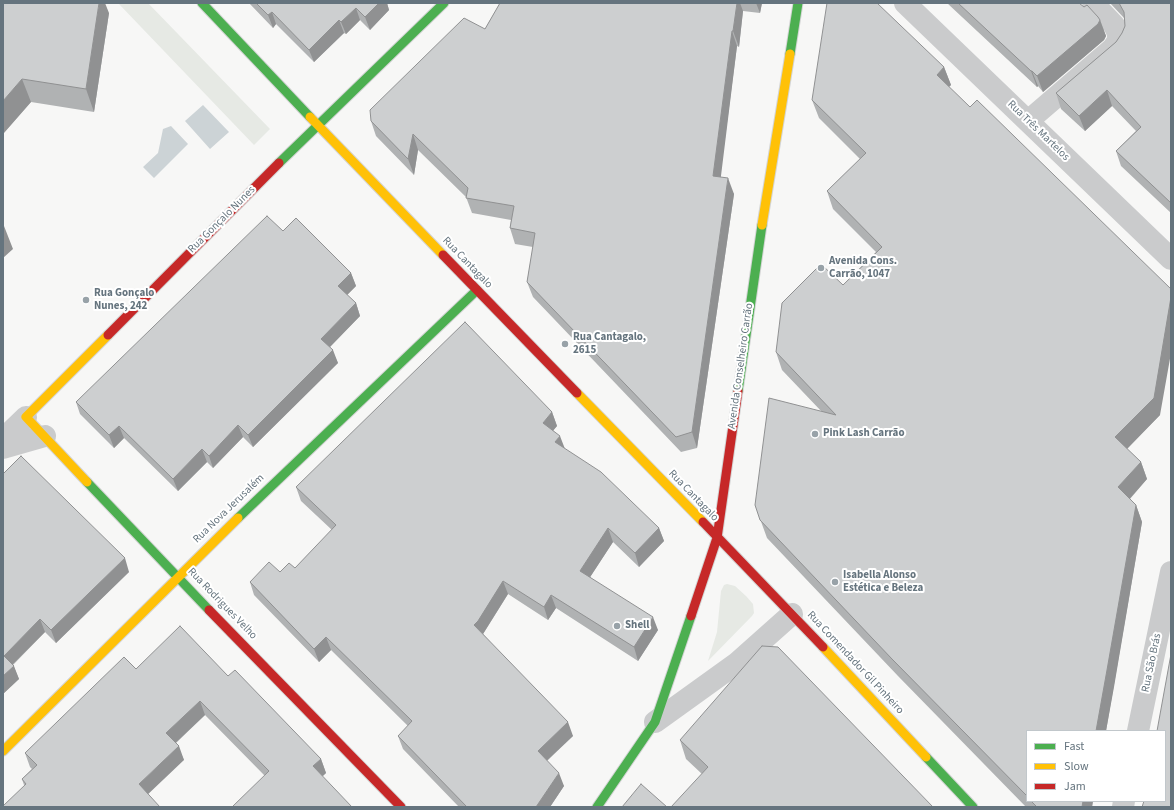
<!DOCTYPE html>
<html>
<head>
<meta charset="utf-8">
<style>
  body { margin:0 }
  #map { position:relative; width:1174px; height:810px; overflow:hidden; background:#f7f7f6; font-family:"Source Sans 3",sans-serif }
  canvas { display:block }
  .frame { position:absolute; inset:0; border:4px solid #65747e; pointer-events:none }
  .legend { position:absolute; left:1026px; top:730px; width:140px; height:72px; box-sizing:border-box; background:#fff; border:1px solid #c1c7cb; margin:0; padding:5px 7px; list-style:none; font-size:12px; color:#65747e }
  .legend li { display:flex; align-items:center; gap:8px; height:20px }
  .legend b { width:20px; border:1px solid #c1c7cb }
</style>
</head>
<body>
<div id="map">
<canvas width="1174" height="810"></canvas>
<div class="frame"></div>
<ul class="legend">
<li><b style="height:5px;background:#4caf50"></b>Fast</li>
<li><b style="height:5px;background:#ffc107"></b>Slow</li>
<li><b style="height:5px;background:#c62828"></b>Jam</li>
</ul>
</div>
<script>
const g = document.querySelector('canvas').getContext('2d');
g.lineJoin = 'round';
function paint(path, color) {
  g.fillStyle = color;
  g.fill(path, 'evenodd');
}
function toPath(rows) {
  const path = new Path2D();
  for (const r of rows) {
    path.moveTo(r[0], r[1]);
    for (let i = 2; i < r.length; i += 2) path.lineTo(r[i], r[i + 1]);
  }
  return path;
}
function stroke(path, color, width, dash) {
  g.strokeStyle = color;
  g.lineWidth = width;
  g.lineCap = dash ? 'butt' : 'round';
  g.setLineDash(dash || []);
  g.stroke(path);
}
function write(font, color, halo, rows, align = 'center') {
  g.font = font + ' "Source Sans 3",sans-serif';
  g.lineWidth = 4;
  g.setLineDash([]);
  g.textBaseline = 'middle';
  g.strokeStyle = halo;
  g.fillStyle = color;
  for (const [text, x, y, turn = 0] of rows) {
    g.save();
    g.translate(x, y);
    g.rotate((+turn || 0) * Math.PI / 180);
    g.textAlign = isNaN(turn) ? turn : align;
    if (halo) g.strokeText(text, 0, 0);
    g.fillText(text, 0, 0);
    g.restore();
  }
}
paint(toPath([
  [118,3,148,3,270,129,254,145],
  [727,584,735,586,746,596,753,604,754,613,752,616,708,661,717,632,721,591,724,585]
]), '#e6e9e4');
paint(toPath([
  [203,105,229,132,210,149,185,121],
  [171,126,188,144,154,178,143,167,158,153,163,129]
]), '#ccd3d6');
const fast = toPath([
  [202,3,310,117],
  [790,54,798,3],
  [279,163,444,3],
  [738,391,762,225],
  [87,482,209,610],
  [238,518,477,290],
  [926,757,973,807],
  [597,807,655,722,691,616]
]);
const slow = toPath([
  [310,117,443,255],
  [762,225,790,54],
  [577,393,703,522],
  [87,482,26,417,108,335],
  [823,647,926,757],
  [3,751,238,518]
]);
const jam = toPath([
  [443,255,577,393],
  [108,335,279,163],
  [703,522,823,647],
  [209,610,401,807],
  [691,616,717,538,738,391]
]);
stroke(fast, '#d3d4d4', 11);
stroke(slow, '#d3d4d4', 11);
stroke(jam, '#d3d4d4', 11);
stroke(toPath([
  [905,3,1171,259],
  [1028,121,1113,48,1118,41,1118,33,1114,25,1093,3],
  [3,439,26,417],
  [3,448,45,436],
  [655,722,737,663,792,614],
  [1138,731,1171,572],
  [1123,807,1124,801]
]), '#cacbcc', 22);
stroke(fast, '#4caf50', 9);
stroke(slow, '#ffc107', 9);
stroke(jam, '#c62828', 9);
paint(toPath([
  [3,3,109,13,94,112,31,102,3,134],
  [249,3,387,3,389,10,370,30,360,20,346,34,344,33,314,62,276,24,273,28],
  [500,3,762,3,760,13,743,11,739,47,737,46,720,177,734,194,697,448,681,452,533,297,527,282,533,247,515,244,510,228,511,220,472,213,466,197,418,150,414,175,376,136,371,121,485,29],
  [947,3,1079,3,1084,7,1100,20,1106,36,1104,40,1043,92,1038,86,1037,87],
  [1110,3,1171,3,1171,213,1121,166,1116,151,1136,131,1112,106,1085,131,1061,109,1056,93,1116,42,1122,33,1125,26,1124,18],
  [944,67,951,85,949,87,1160,415,1127,449,1141,462,1147,479,1130,499,1136,505,1142,522,1106,731,1027,731,1027,801,1093,801,1092,807,1026,807,898,676,767,538,755,505,822,412,782,370,776,352,876,252,833,209,827,191,860,159,819,118,812,100],
  [283,231,351,273,356,286,347,295,356,303,360,316,330,347,338,363,253,447,243,437,213,468,207,462,178,491,124,438,114,448,80,414,76,402],
  [552,412,557,426,553,430,565,449,659,528,664,541,639,567,613,542,590,577,658,630,638,661,556,608,548,620,508,594,483,634,573,736,547,761,564,786,550,807,459,807,403,749,398,736,408,726,331,650,319,662,254,595,250,582,280,572,295,568,332,530,301,501,296,487],
  [3,474,129,572,56,643,45,632,13,665,19,679,3,694],
  [136,669,228,676,321,759,326,773,323,776,264,775,205,715,176,743,184,760,24,785,22,779,32,769,30,767,25,753],
  [680,740,933,807,702,774,686,759]
]), '#b0b2b3');
paint(toPath([
  [99,3,105,3,109,13,94,112,86,89],
  [379,3,387,3,389,10,370,30,365,17],
  [737,3,740,3,743,11,739,47,733,31],
  [756,3,762,3,760,13],
  [356,8,360,20,346,34,341,22],
  [272,12,276,24,273,28,268,15],
  [339,20,344,33,314,62,309,50],
  [1100,20,1106,36,1104,40,1043,92,1037,76],
  [732,31,737,46,719,192,713,176],
  [944,67,951,85,943,92,937,75],
  [1031,71,1032,71,1038,86,1037,87],
  [22,79,31,102,3,134,3,101],
  [1107,90,1112,106,1085,131,1079,116],
  [413,134,418,150,414,175,408,159],
  [728,178,734,194,697,448,692,432],
  [4,226,13,249,3,258,3,227],
  [351,273,356,286,343,299,338,286],
  [1171,297,1171,353,1160,415,1122,454,1115,437],
  [356,303,360,316,326,351,321,339],
  [333,350,338,363,253,447,248,435],
  [552,412,557,426,548,437,543,423],
  [238,425,243,437,213,468,209,456],
  [119,426,124,438,114,448,109,435],
  [560,436,565,449,555,442],
  [202,449,207,462,178,491,173,479],
  [1141,462,1147,479,1125,504,1118,487],
  [1136,505,1142,522,1114,687,1106,731,1096,731],
  [608,528,613,542,585,585,580,571],
  [659,528,664,541,639,567,635,553],
  [125,558,129,572,56,643,51,630],
  [503,581,508,594,483,634,474,625],
  [551,595,556,608,548,620,544,607],
  [653,617,658,630,638,661,634,647],
  [40,619,45,632,8,669,4,656],
  [326,637,331,650,319,662,314,649],
  [14,666,19,679,3,694,3,676],
  [200,701,205,715,171,747,166,733],
  [568,722,573,736,543,764,538,751],
  [179,746,184,760,144,798,139,784],
  [321,759,326,773,318,780,313,766],
  [559,773,564,786,550,807,536,807],
  [1083,801,1093,801,1092,807,1082,807]
]), '#909192');
const building = toPath([
  [3,3,99,3,86,89,22,79,3,101,3,3],
  [256,3,379,3,365,17,356,8,341,22,339,20,309,50,272,12,268,15,256,3],
  [500,3,737,3,733,31,732,31,713,176,728,178,692,432,676,437,527,282,535,233,510,228,514,206,466,198,468,188,413,134,408,159,371,121,370,110,464,18,485,29,500,3],
  [827,3,877,3,944,67,937,75,970,107,977,100,1171,289,1171,297,1154,398,1115,437,1141,462,1118,487,1136,505,1107,670,1096,731,1027,731,1027,796,892,659,760,520,755,505,769,398,836,415,776,352,782,303,821,264,843,285,882,247,827,191,866,153,812,100,827,3],
  [958,3,1079,3,1084,7,1087,5,1098,17,1100,20,1098,24,1037,76,1032,71,1031,71,958,3],
  [1119,3,1171,3,1171,203,1116,151,1141,127,1107,90,1079,116,1056,93,1116,42,1122,33,1125,26,1124,12,1119,3],
  [267,216,283,231,296,218,351,273,338,286,356,303,321,339,333,350,248,435,238,425,209,456,202,449,173,479,119,426,109,435,76,402,267,216],
  [465,322,552,412,543,423,560,436,555,442,601,472,659,528,635,553,608,528,580,571,653,617,634,647,551,595,544,607,503,581,478,621,474,625,568,722,538,751,559,773,536,807,467,807,398,736,412,721,326,637,314,649,250,582,269,562,280,572,289,563,295,568,336,525,296,487,465,322],
  [21,456,125,558,51,630,40,619,4,656,14,666,3,676,3,474,21,456],
  [180,626,228,676,235,670,321,759,313,766,352,807,232,807,269,771,200,701,166,733,179,746,139,784,160,807,3,807,3,806,26,784,22,779,37,765,25,753,124,657,136,669,180,626],
  [762,646,778,647,933,807,671,807,708,767,680,740,762,646],
  [1171,654,1171,807,1142,807,1144,801,1165,801,1165,731,1157,731,1171,654],
  [641,784,667,807,622,807,641,784],
  [1031,801,1083,801,1082,807,1037,807,1031,801]
]);
paint(building, '#cdcfd0');
stroke(building, '#909192', 1);
for (const [x, y, r, color] of [
  [821,268,4,"#98a2a8"],
  [86,300,4,"#98a2a8"],
  [565,344,4,"#98a2a8"],
  [815,434,4,"#98a2a8"],
  [835,582,4,"#98a2a8"],
  [617,626,4,"#98a2a8"]
]) {
  const dot = new Path2D();
  dot.arc(x, y, r, 0, 2 * Math.PI);
  g.fillStyle = color;
  g.fill(dot);
  stroke(dot, '#fff', 1.5);
}
write('11px', '#65747e', '#fff', [
  ["Rua Três Martelos",1038,131,44],
  ["Rua Gonçalo Nunes",222,220,-45],
  ["Rua Cantagalo",467,263,46],
  ["Avenida Conselheiro Carrão",741,366,-82],
  ["Rua Cantagalo",693,496,46],
  ["Rua Nova Jerusalém",229,509,-44],
  ["Rua Rodrigues Velho",222,604,46],
  ["Rua Comendador Gil Pinheiro",855,663,47],
  ["Rua São Brás",1152,663,-78]
]);
write('bold 11px', '#65747e', '#fff', [
  ["Avenida Cons.",829,262],
  ["Carrão, 1047",829,275],
  ["Rua Gonçalo",94,294],
  ["Nunes, 242",94,307],
  ["Rua Cantagalo,",573,338],
  ["2615",573,351],
  ["Pink Lash Carrão",823,434],
  ["Isabella Alonso",843,576],
  ["Estética e Beleza",843,589],
  ["Shell",625,626]
], 'left');
</script>
</body>
</html>
